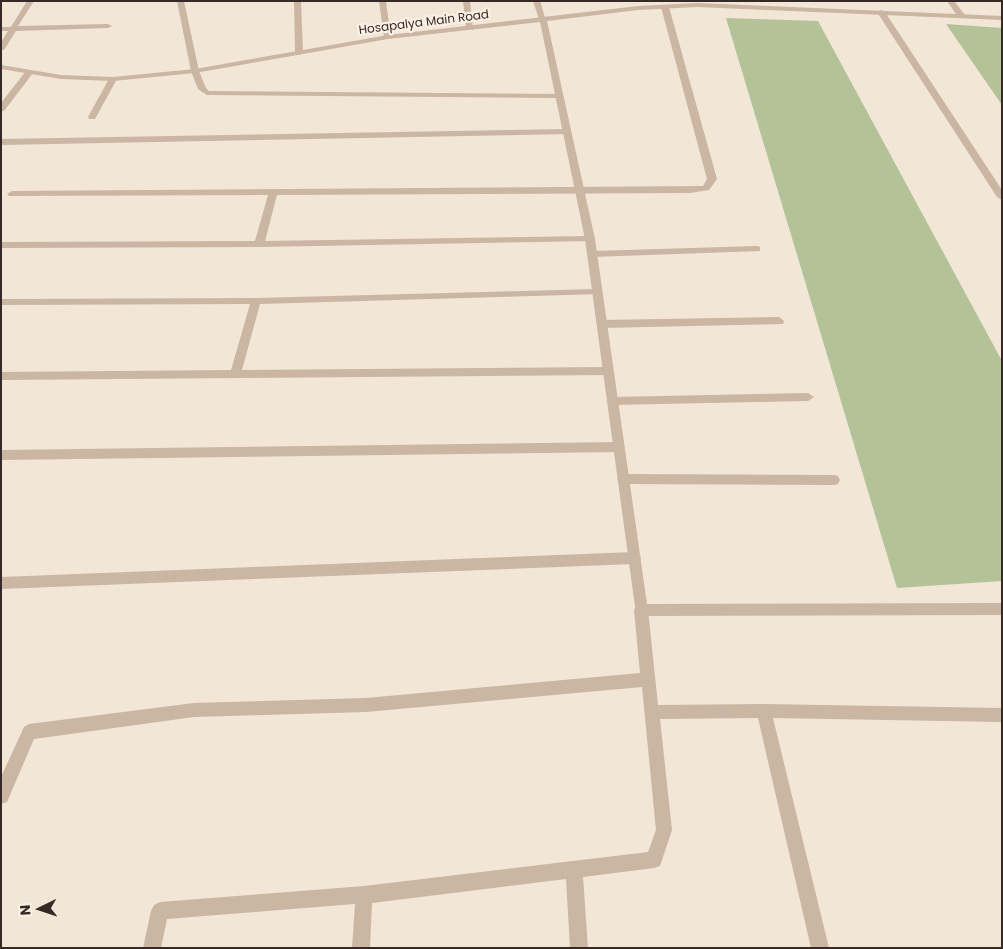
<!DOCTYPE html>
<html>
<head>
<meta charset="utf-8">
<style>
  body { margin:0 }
  #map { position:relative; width:1003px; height:949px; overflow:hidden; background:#f2e6d7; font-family:Poppins,sans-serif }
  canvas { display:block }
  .frame { position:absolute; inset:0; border:2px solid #352a25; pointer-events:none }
  .north { position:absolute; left:15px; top:884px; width:50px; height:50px; -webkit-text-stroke:4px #faf0e4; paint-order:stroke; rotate:266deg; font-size:14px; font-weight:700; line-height:20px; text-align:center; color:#352a25 }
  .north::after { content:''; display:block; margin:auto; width:18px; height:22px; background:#352a25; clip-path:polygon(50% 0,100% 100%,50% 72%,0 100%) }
</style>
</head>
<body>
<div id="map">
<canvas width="1003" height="949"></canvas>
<div class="frame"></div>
<div class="north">N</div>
</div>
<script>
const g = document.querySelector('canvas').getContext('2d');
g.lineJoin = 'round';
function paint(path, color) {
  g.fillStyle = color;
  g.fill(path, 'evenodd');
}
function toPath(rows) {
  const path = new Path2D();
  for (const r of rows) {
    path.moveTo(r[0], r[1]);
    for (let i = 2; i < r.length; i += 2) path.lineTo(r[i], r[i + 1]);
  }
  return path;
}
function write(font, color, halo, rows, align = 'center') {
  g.font = font + ' Poppins,sans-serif';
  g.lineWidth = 4.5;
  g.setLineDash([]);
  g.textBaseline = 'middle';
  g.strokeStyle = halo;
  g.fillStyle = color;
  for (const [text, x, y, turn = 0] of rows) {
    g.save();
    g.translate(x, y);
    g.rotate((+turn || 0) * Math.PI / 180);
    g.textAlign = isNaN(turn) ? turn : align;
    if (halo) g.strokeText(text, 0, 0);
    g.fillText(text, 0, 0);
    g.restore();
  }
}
paint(toPath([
  [726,18,818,21,1002,361,1002,581,897,588],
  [946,24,1002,28,1002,105]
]), '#b4c297');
paint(toPath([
  [947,1,954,1,965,15,964,17,958,17,947,1]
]), '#cbb5a3');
paint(toPath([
  [27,1,34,1,18,26,108,24,112,26,108,28,16,31,4,50,1,50,1,42,8,31,1,31,1,27,11,27,27,1],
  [177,1,184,1,199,71,206,88,209,91,559,94,563,96,559,98,207,95,198,89,191,71,177,1],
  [294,1,301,1,303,53,299,55,295,53,294,1],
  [379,1,386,1,391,39,384,37,379,1],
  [463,1,470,1,473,30,466,28,463,1],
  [533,1,540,1,546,21,539,19,533,1],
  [665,5,669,7,717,179,709,190,690,193,277,195,265,241,590,236,593,237,593,241,259,247,1,248,1,242,255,241,268,195,9,196,7,194,12,191,703,186,707,179,661,7,665,5],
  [881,10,885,12,1002,190,1002,200,997,197,877,12,881,10],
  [26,71,33,73,4,111,1,111,1,103,26,71],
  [110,77,117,79,95,119,89,119,88,117,110,77],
  [567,129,571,132,570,134,1,145,1,139,567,129],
  [757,246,760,247,760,251,592,257,587,254,592,251,757,246],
  [597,289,602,292,601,294,260,304,242,370,608,367,614,371,608,375,1,380,1,372,231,370,250,304,1,305,1,299,256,298,597,289],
  [779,317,784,321,783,324,602,328,597,324,602,320,779,317],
  [808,393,814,397,808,401,612,405,606,401,612,397,808,393],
  [619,442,625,447,619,452,1,460,1,450,619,442],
  [623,474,834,475,838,476,840,480,838,484,834,485,623,484,619,483,617,479,619,475,623,474],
  [634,552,639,554,641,558,639,562,634,564,1,589,1,577,634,552],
  [641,604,646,606,648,610,658,705,764,704,1002,708,1002,722,773,718,829,948,811,948,758,718,660,719,672,830,660,866,654,868,583,877,588,948,570,948,566,879,372,903,370,948,352,948,355,904,167,919,161,948,143,948,151,911,154,905,160,902,364,886,648,852,656,830,642,687,366,712,194,717,34,739,7,802,1,804,1,777,24,727,29,724,194,703,366,698,640,673,634,610,636,606,641,604]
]), '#cbb5a3');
paint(toPath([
  [697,3,1002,16,1002,20,697,7,638,10,547,21,595,239,647,604,1002,603,1002,615,641,616,636,614,585,239,540,22,388,39,195,73,113,81,61,79,1,69,1,65,61,75,113,77,195,69,388,35,638,6,697,3]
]), '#cbb5a3');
write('12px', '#352a25', '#faf0e4', [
  ["Hosapalya Main Road",424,23,-7]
]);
</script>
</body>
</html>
